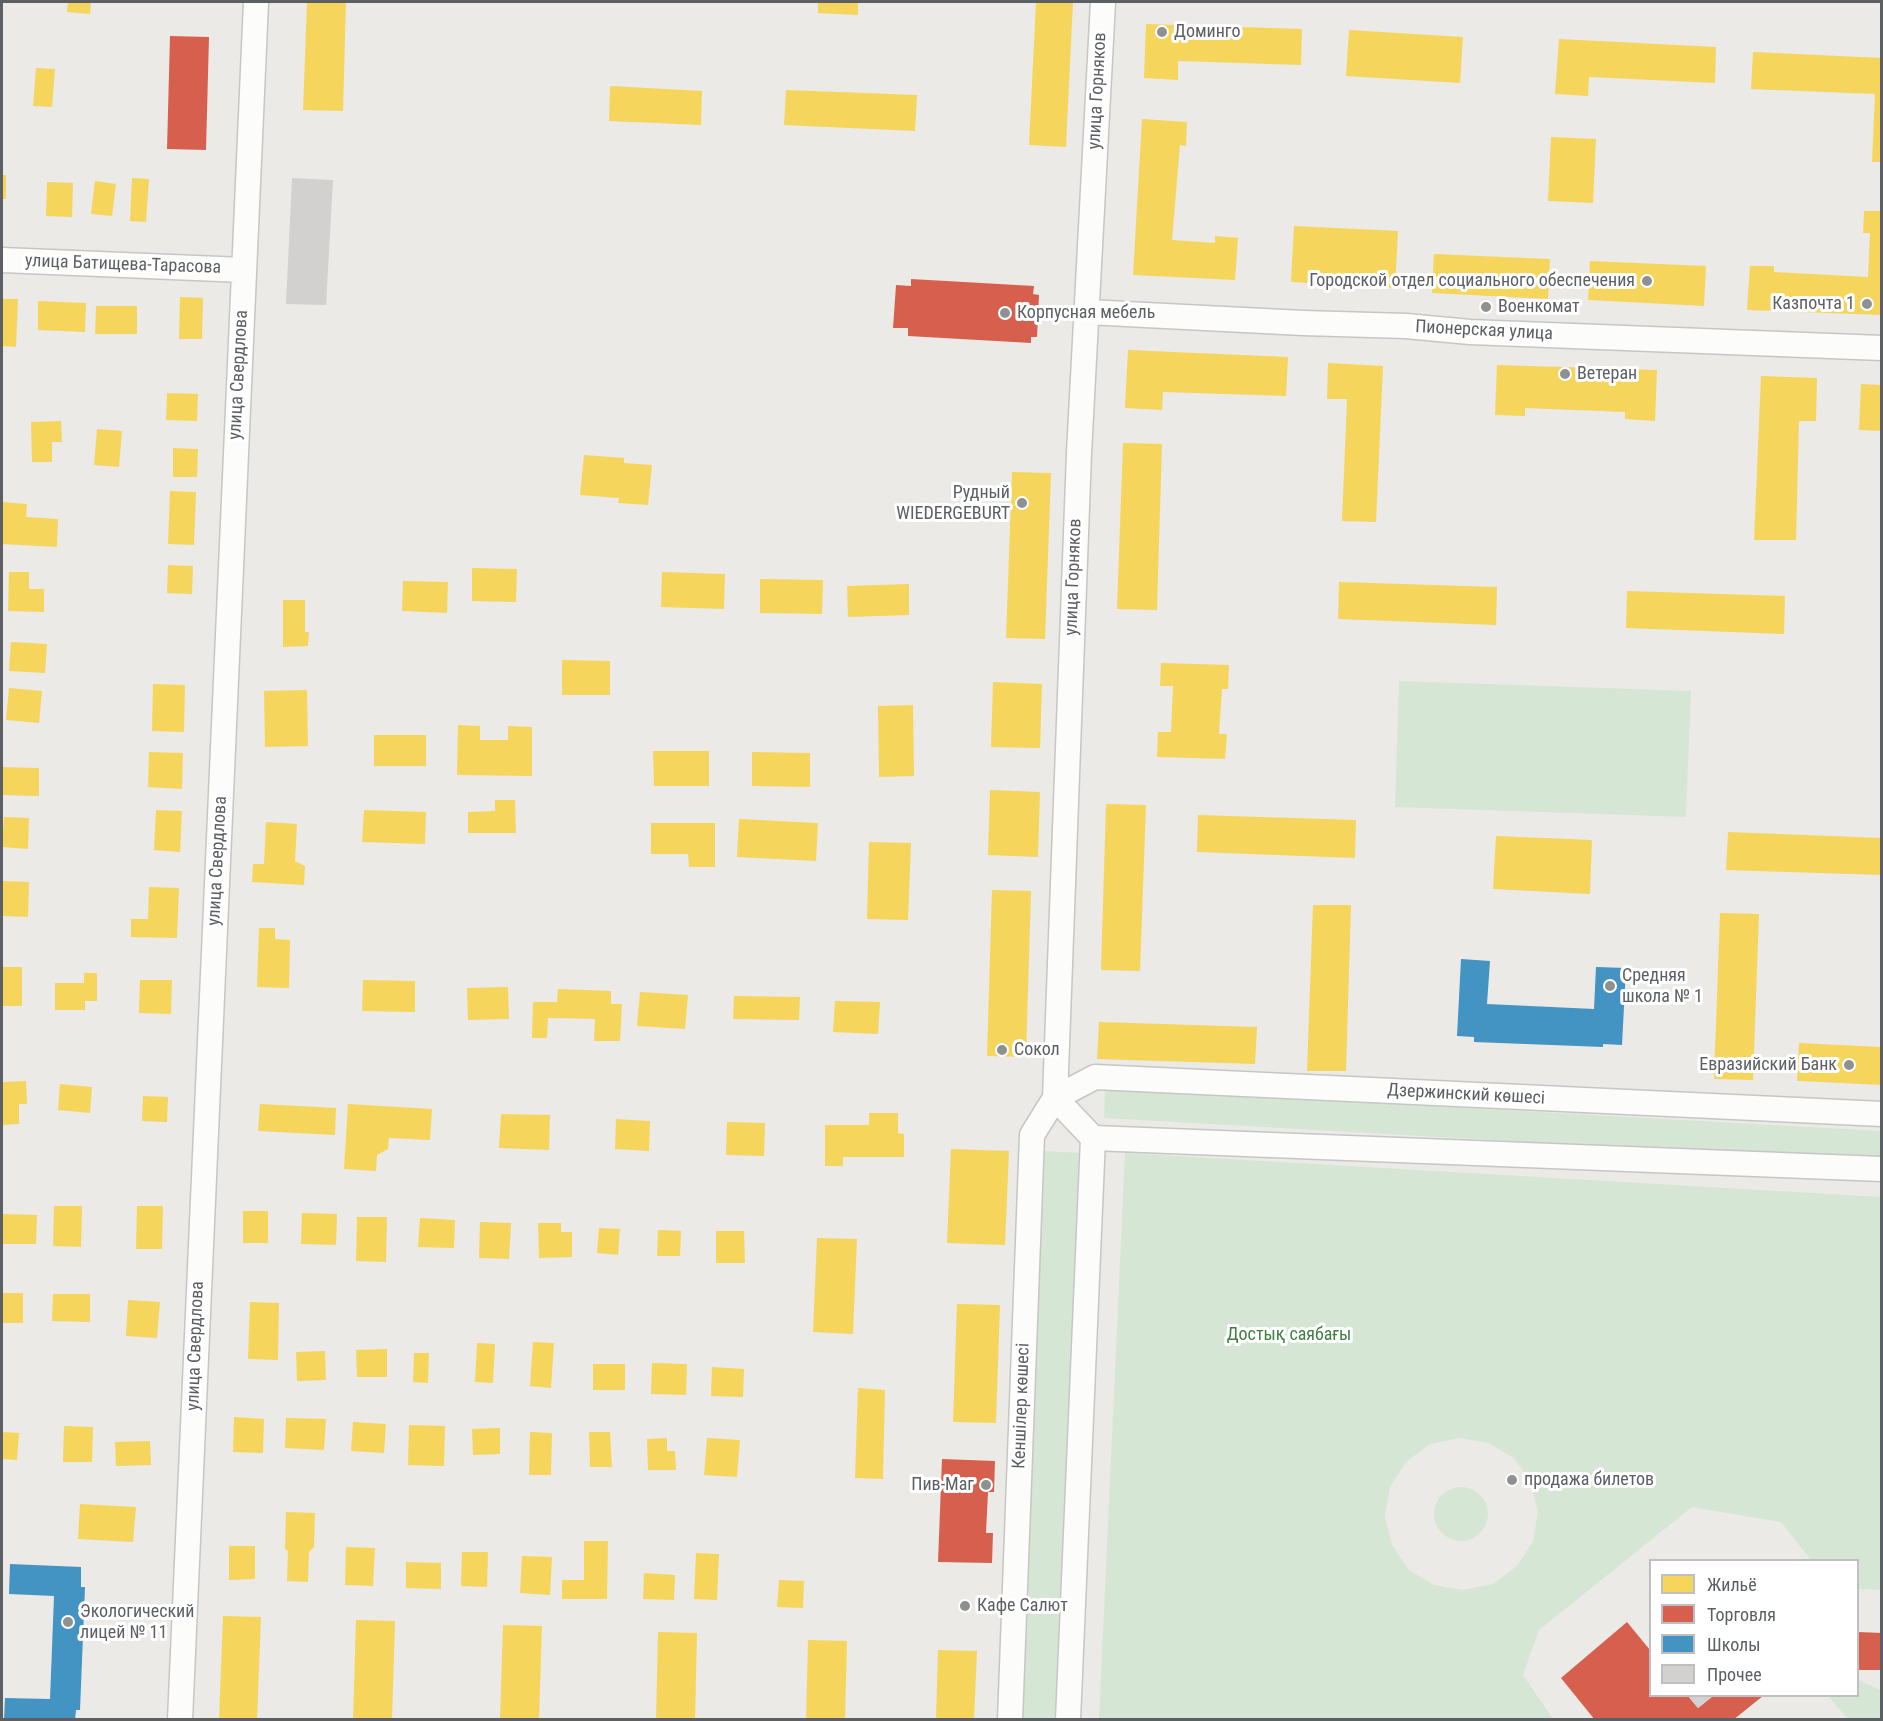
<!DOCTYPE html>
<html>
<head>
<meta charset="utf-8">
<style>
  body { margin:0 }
  #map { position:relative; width:1883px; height:1721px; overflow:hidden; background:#ebeae7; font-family:"Roboto Condensed",sans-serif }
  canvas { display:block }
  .frame { position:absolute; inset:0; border:3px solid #5c5f63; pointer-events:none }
  .legend { position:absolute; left:1649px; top:1559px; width:210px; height:138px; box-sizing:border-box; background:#fff; border:2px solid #bebfc1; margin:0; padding:8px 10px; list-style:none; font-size:18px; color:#5c5f63 }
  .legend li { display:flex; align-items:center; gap:12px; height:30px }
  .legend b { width:30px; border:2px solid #bebfc1 }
</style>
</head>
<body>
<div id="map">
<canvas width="1883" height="1721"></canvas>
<div class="frame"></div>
<ul class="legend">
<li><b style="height:16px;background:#f6d55c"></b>Жильё</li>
<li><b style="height:16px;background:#d6604d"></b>Торговля</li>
<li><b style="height:16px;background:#4393c3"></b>Школы</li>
<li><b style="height:16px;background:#d2d1cf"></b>Прочее</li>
</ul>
</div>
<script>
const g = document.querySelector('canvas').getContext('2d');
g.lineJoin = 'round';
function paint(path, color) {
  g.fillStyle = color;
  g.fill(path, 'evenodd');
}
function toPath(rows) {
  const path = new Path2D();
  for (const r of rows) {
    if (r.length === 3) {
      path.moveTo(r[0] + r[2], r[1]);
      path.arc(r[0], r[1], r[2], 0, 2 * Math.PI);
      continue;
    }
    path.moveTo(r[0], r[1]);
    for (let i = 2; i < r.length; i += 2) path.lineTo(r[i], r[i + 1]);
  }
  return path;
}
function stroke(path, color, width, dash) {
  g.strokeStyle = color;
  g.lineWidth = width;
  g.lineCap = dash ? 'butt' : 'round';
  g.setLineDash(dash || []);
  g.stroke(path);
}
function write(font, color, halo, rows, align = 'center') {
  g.font = font + ' "Roboto Condensed",sans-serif';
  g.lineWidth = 6;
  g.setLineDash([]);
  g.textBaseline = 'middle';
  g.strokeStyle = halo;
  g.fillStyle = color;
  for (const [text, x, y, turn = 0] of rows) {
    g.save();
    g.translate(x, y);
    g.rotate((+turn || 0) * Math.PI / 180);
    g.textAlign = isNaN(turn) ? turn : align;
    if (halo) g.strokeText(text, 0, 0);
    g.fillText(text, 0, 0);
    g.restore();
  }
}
paint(toPath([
  [1399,681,1691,691,1686,817,1395,807],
  [1105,1088,1881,1131,1881,1162,1104,1118],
  [1044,1151,1080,1153,1056,1719,1019,1720],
  [1125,1153,1881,1197,1881,1590,1858,1589,1858,1560,1811,1560,1781,1522,1692,1507,1539,1630,1523,1675,1553,1719,1099,1719],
  [1459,1438,1489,1443,1514,1458,1531,1483,1538,1512,1533,1541,1517,1566,1493,1584,1463,1590,1434,1585,1409,1570,1392,1545,1385,1516,1390,1487,1406,1462,1430,1444],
  [1461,1514,27],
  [1858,1680,1881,1690,1881,1719,1848,1719,1828,1696,1858,1696]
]), '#d6e6d4');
paint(toPath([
  [68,2,91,2,90,14,67,12],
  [307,2,346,2,343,111,303,110],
  [818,2,858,2,858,15,818,13],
  [1036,2,1073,2,1066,147,1029,145],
  [1146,24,1302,29,1301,65,1178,61,1178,80,1144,78],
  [1349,30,1463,37,1460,83,1346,76],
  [1559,39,1716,47,1715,83,1589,77,1588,96,1555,94],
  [1753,52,1882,58,1882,162,1872,162,1875,94,1751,89],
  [36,68,55,69,52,107,33,106],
  [610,86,702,91,701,125,609,121],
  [786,90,917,95,915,131,784,125],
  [1142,119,1187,122,1186,146,1180,145,1172,240,1215,243,1215,236,1238,238,1235,280,1133,275],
  [1551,137,1596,139,1593,203,1548,201],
  [2,175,6,175,6,199,2,199],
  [132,178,149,179,146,222,130,221],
  [95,181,116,184,112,216,91,214],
  [47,182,73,183,72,217,46,216],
  [1864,211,1882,211,1882,315,1747,310,1750,266,1774,266,1774,272,1868,277,1870,233,1863,233],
  [1294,226,1398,231,1395,288,1291,282],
  [1434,254,1550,259,1548,299,1432,293],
  [1590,261,1706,266,1704,306,1588,300],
  [180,297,203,298,202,339,179,339],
  [2,299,18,299,16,347,2,346],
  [38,301,86,303,85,332,38,330],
  [96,306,137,306,137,334,95,334],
  [1128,350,1288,357,1286,396,1163,392,1162,410,1125,408],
  [1328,363,1383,366,1376,522,1342,521,1347,399,1327,399],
  [1497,365,1657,370,1655,421,1625,419,1625,412,1525,408,1525,416,1495,415],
  [1761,376,1817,378,1816,421,1799,421,1796,540,1754,540],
  [1861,384,1882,385,1882,431,1859,430],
  [167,393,198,394,197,421,166,420],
  [61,421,62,442,52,442,52,462,32,462,31,422],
  [97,429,122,431,119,467,94,465],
  [1123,443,1162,444,1157,610,1117,609],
  [173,448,198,449,197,477,173,477],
  [584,455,624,458,624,463,652,465,648,505,618,503,619,498,580,495],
  [1012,472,1051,473,1045,639,1006,638],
  [170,491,196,492,194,545,168,544],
  [3,502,27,504,26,517,58,519,57,547,2,544],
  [168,565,193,566,192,594,167,593],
  [472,568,517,569,516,602,472,601],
  [9,572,29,572,29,589,44,589,44,612,8,611],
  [662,572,725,574,724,609,661,607],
  [760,579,823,580,822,614,760,613],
  [403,581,448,582,447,613,402,611],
  [1339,582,1497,587,1496,625,1338,619],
  [909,584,909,615,848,617,847,586],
  [1627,591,1785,596,1784,634,1626,628],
  [283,600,305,600,305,632,309,632,308,646,283,647],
  [11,642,47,644,45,673,9,671],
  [562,660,610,661,610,695,562,695],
  [1161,663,1229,665,1228,689,1222,689,1219,734,1227,734,1225,759,1157,757,1158,732,1171,732,1173,686,1160,686],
  [993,682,1042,684,1040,748,991,747],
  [153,684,185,685,184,732,152,731],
  [9,688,42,691,39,723,6,720],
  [307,690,308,746,265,747,264,691],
  [913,705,914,776,879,777,878,706],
  [458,725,480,726,480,740,508,740,508,726,532,727,532,776,457,775],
  [374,735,426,735,426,766,374,766],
  [653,751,709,751,709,786,654,786],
  [149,752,183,753,182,789,148,787],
  [752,752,810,753,810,787,752,786],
  [2,767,39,768,39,796,2,795],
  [990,790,1040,792,1038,857,988,855],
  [495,800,515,800,516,833,468,833,468,812,495,811],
  [1106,804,1146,805,1140,971,1101,970],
  [156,810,182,811,180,852,154,850],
  [364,810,426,812,425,844,362,842],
  [1198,815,1356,820,1355,858,1197,852],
  [4,817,29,818,28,849,2,847],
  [739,819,818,823,816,861,737,857],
  [266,822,297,824,295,861,305,866,304,885,252,882,253,864,264,864],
  [651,823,715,823,715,867,689,867,688,854,651,854],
  [1728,832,1882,838,1882,875,1726,870],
  [1496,836,1592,840,1590,894,1493,889],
  [869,842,911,843,908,920,867,919],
  [2,881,29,882,28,917,2,916],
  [149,887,179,888,177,938,131,937,131,919,148,919],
  [992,890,1031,891,1026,1057,987,1056],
  [1313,905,1351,905,1346,1071,1307,1071],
  [1720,913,1759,914,1753,1080,1714,1079],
  [259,928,275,928,275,939,290,940,289,988,257,987],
  [2,967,22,967,22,1006,2,1006],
  [84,973,97,973,97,1001,85,1001,85,1010,55,1010,55,983,84,983],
  [140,980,172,980,171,1014,139,1013],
  [363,980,415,981,415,1012,362,1011],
  [508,987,509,1019,468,1020,467,988],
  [558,989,611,991,611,1004,622,1004,620,1041,594,1041,595,1019,548,1018,547,1038,532,1038,533,1002,557,1002],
  [640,992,688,995,685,1029,637,1026],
  [734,996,800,997,799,1020,733,1019],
  [835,1001,880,1002,878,1034,833,1032],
  [1099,1022,1257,1027,1255,1064,1097,1059],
  [1799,1043,1882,1047,1882,1085,1797,1081],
  [26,1081,27,1104,19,1104,19,1124,2,1125,2,1082],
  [60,1084,92,1087,90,1113,58,1110],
  [143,1096,168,1097,167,1122,142,1121],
  [260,1104,336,1108,335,1135,258,1131],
  [348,1104,432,1109,430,1140,389,1138,388,1149,377,1155,376,1171,344,1169],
  [869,1113,898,1113,898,1133,904,1134,904,1157,843,1157,843,1166,825,1166,825,1125,869,1125],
  [501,1114,550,1115,549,1150,499,1148],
  [616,1119,650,1121,649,1151,615,1149],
  [727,1122,765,1123,764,1156,726,1155],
  [951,1149,1009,1151,1005,1245,947,1243],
  [54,1206,82,1206,81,1247,53,1246],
  [137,1206,163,1206,162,1249,136,1249],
  [243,1211,268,1211,268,1243,243,1243],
  [302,1213,337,1214,336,1245,301,1244],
  [2,1214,37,1215,36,1244,2,1244],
  [357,1217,387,1217,386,1262,356,1261],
  [420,1218,455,1220,454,1248,418,1247],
  [480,1222,511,1223,509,1259,479,1258],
  [538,1223,561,1223,561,1232,572,1232,572,1257,539,1258],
  [599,1228,620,1229,618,1255,597,1253],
  [658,1230,681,1231,680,1256,657,1256],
  [716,1231,744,1231,745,1263,716,1263],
  [817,1238,857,1239,853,1334,813,1332],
  [2,1293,23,1293,23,1323,2,1323],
  [53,1294,90,1294,90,1322,52,1321],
  [128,1300,160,1302,157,1338,126,1336],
  [250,1302,279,1303,278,1360,248,1359],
  [957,1304,1000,1305,996,1423,953,1422],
  [533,1342,554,1343,551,1388,530,1386],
  [477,1343,495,1344,493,1383,475,1382],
  [387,1349,387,1377,357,1377,356,1350],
  [325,1351,326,1380,297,1381,296,1352],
  [414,1353,429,1353,428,1383,413,1382],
  [652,1363,687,1364,686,1395,651,1394],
  [593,1364,625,1364,625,1390,593,1390],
  [712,1367,744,1369,743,1397,711,1396],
  [858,1388,885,1390,883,1479,855,1478],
  [234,1417,264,1419,263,1453,233,1452],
  [286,1418,326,1419,324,1450,285,1448],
  [353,1422,386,1424,384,1453,351,1451],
  [409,1425,445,1426,444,1466,408,1465],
  [64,1426,93,1427,92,1462,63,1462],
  [500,1428,500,1454,473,1455,472,1429],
  [2,1432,19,1433,17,1460,2,1459],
  [530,1432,552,1433,551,1475,529,1475],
  [589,1432,610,1432,612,1467,590,1467],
  [667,1438,667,1451,675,1451,676,1470,648,1470,647,1439],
  [707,1438,740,1440,737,1477,704,1475],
  [150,1441,151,1465,116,1466,115,1442],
  [80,1504,136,1507,133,1542,78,1539],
  [286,1512,315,1513,314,1547,309,1552,308,1582,287,1581,288,1551,285,1549],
  [584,1541,608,1541,607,1599,562,1599,562,1580,584,1580],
  [229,1546,255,1546,255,1579,229,1580],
  [346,1547,375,1548,373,1586,345,1585],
  [462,1552,488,1552,487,1587,461,1586],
  [696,1553,719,1554,717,1600,694,1599],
  [522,1556,552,1557,550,1595,520,1593],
  [406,1562,441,1563,441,1589,406,1588],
  [644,1573,675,1575,674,1600,643,1599],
  [779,1580,804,1581,803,1608,777,1607],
  [223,1616,261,1617,257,1720,219,1720],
  [356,1620,395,1621,392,1720,353,1720],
  [503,1625,542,1626,539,1720,500,1720],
  [658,1632,697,1633,695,1720,656,1720],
  [808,1640,847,1641,845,1720,806,1720],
  [938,1650,977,1651,974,1720,936,1720]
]), '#f6d55c');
paint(toPath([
  [170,36,209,37,206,150,167,149],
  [911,279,1034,286,1033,294,1039,295,1037,337,1031,337,1031,343,908,336,908,328,893,328,896,285,911,286],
  [942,1459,995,1461,994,1492,988,1492,986,1533,993,1533,992,1563,938,1562],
  [1627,1622,1650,1650,1650,1696,1688,1696,1698,1708,1713,1696,1763,1696,1733,1720,1595,1720,1561,1678],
  [1858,1632,1882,1633,1882,1670,1858,1670]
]), '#d6604d');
paint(toPath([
  [1461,959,1490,961,1487,1004,1594,1009,1596,967,1626,968,1622,1045,1603,1044,1603,1047,1474,1042,1474,1037,1457,1036],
  [10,1564,81,1567,81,1587,85,1587,80,1710,76,1710,75,1720,4,1720,5,1698,50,1699,54,1596,9,1594]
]), '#4393c3');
paint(toPath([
  [292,178,333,180,326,305,286,304],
  [1688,1696,1713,1696,1698,1708]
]), '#d2d1cf');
const street = toPath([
  [2,260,244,270],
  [1087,312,1303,323,1406,326,1470,332,1882,348],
  [1093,1138,1055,1098,1079,453,1103,2],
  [1093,1138,1882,1169],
  [180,1720,256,2],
  [1010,1720,1032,1135,1055,1098,1095,1077,1882,1114],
  [1068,1720,1093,1138]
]);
stroke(street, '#c6c6c6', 27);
stroke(street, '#fcfcfb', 24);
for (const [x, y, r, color] of [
  [1162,32,6,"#8e9091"],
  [1647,281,6,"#8e9091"],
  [1867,304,6,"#8e9091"],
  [1486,307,6,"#8e9091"],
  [1005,313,6,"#8e9091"],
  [1565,374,6,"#8e9091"],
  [1022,503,6,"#8e9091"],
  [1610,986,6,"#8e9091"],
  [1002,1050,6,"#8e9091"],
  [1849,1065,6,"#8e9091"],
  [1512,1480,6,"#8e9091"],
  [986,1485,6,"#8e9091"],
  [965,1606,6,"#8e9091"],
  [68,1622,6,"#8e9091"]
]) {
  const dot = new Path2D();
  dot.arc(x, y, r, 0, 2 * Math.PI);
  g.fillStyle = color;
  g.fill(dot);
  stroke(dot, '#fff', 2);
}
write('18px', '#5c5f63', '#fff', [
  ["Доминго",1174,32],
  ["Городской отдел социального обеспечения",1635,281,"right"],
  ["Казпочта 1",1855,304,"right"],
  ["Военкомат",1498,307],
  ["Корпусная мебель",1017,313],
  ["Ветеран",1577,374],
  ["Рудный",1010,493,"right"],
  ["WIEDERGEBURT",1010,514,"right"],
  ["Средняя",1622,976],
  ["школа № 1",1622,997],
  ["Сокол",1014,1050],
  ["Евразийский Банк",1837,1065,"right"],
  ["продажа билетов",1524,1480],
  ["Пив-Маг",974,1485,"right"],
  ["Кафе Салют",977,1606],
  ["Экологический",80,1612],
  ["лицей № 11",80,1633]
], 'left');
write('18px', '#5c5f63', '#fff', [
  ["улица Горняков",1098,91,-87],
  ["улица Батищева-Тарасова",123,265,2],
  ["Пионерская улица",1484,331,3],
  ["улица Свердлова",239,375,-87],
  ["улица Горняков",1074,577,-88],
  ["улица Свердлова",218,861,-87],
  ["Дзержинский көшесі",1466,1095,3],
  ["улица Свердлова",196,1346,-88],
  ["Кеншілер көшесі",1022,1406,-88]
]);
write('18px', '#3f7f42', '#fff', [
  ["Достық саябағы",1289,1335]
]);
</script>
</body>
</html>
